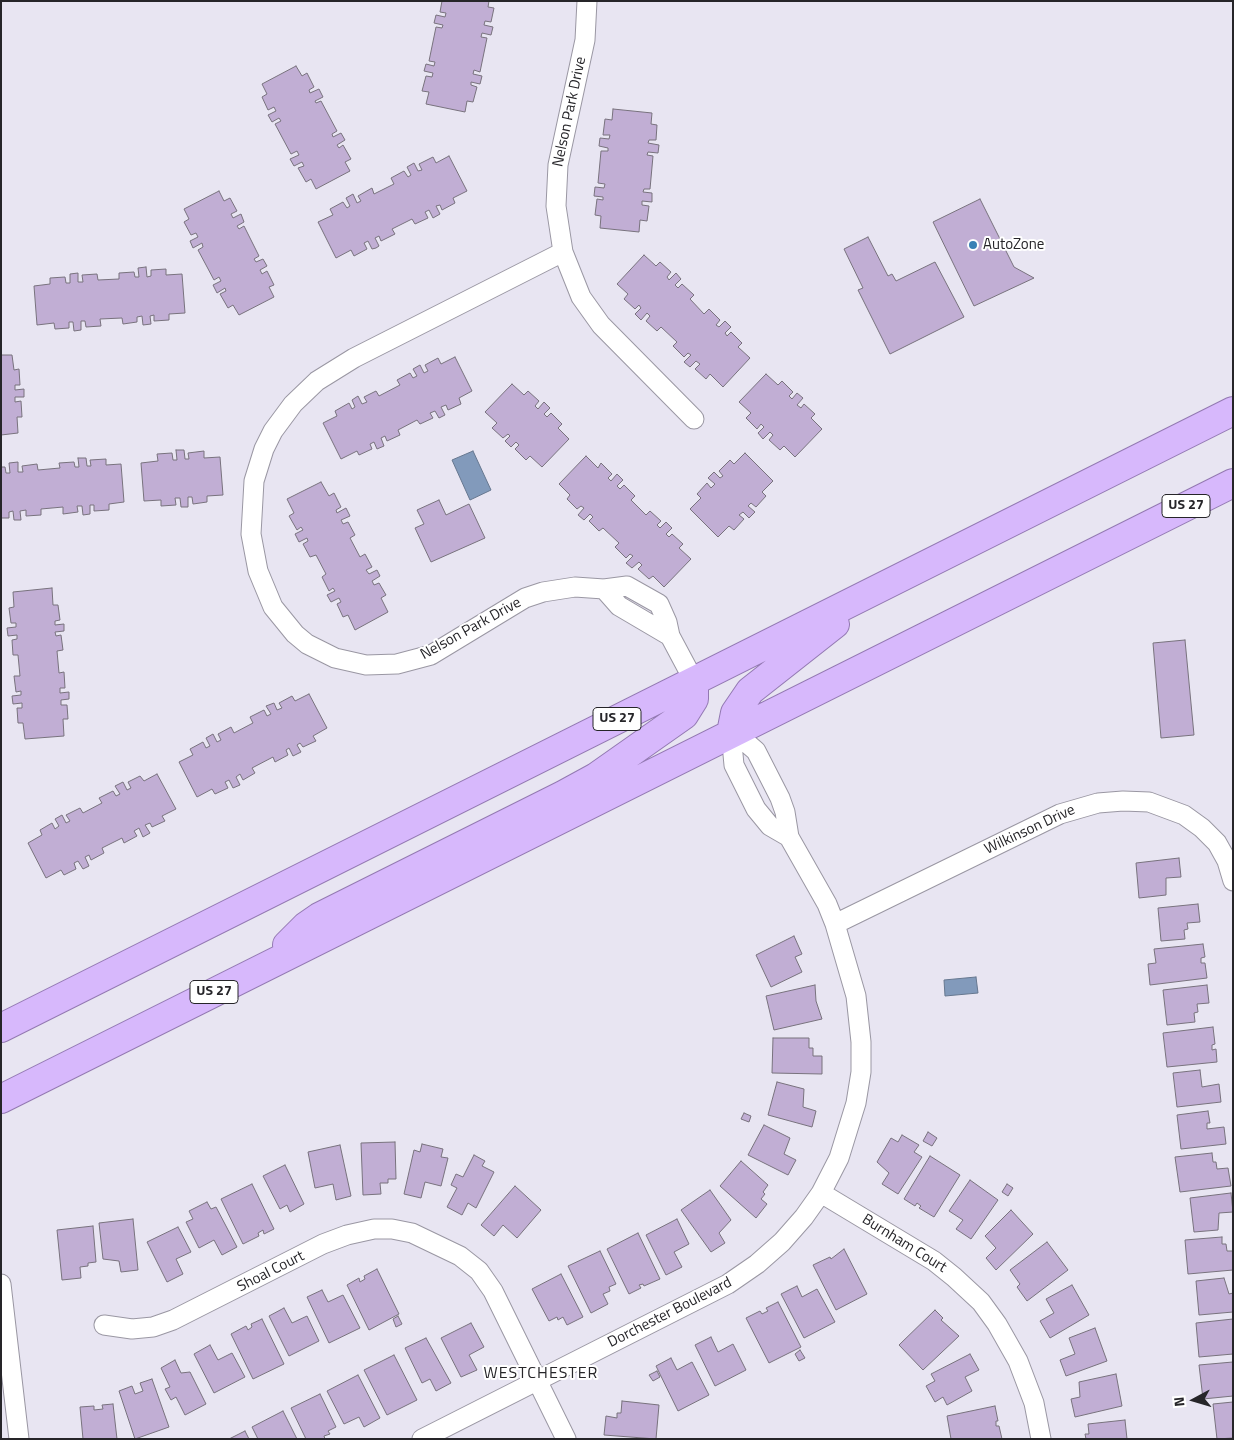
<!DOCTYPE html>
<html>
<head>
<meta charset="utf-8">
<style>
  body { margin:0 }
  #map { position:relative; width:1234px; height:1440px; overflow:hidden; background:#e8e5f2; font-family:"Titillium Web",sans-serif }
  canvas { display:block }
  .frame { position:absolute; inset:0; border:2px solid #262529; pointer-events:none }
  .north { position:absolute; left:1169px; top:1375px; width:50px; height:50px; -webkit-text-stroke:4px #fff; paint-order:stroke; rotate:264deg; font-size:14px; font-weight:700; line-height:20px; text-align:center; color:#262529 }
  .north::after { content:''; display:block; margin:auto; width:18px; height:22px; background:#262529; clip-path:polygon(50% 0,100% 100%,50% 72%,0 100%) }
</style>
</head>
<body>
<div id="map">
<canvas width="1234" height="1440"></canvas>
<div class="frame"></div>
<div class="north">N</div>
</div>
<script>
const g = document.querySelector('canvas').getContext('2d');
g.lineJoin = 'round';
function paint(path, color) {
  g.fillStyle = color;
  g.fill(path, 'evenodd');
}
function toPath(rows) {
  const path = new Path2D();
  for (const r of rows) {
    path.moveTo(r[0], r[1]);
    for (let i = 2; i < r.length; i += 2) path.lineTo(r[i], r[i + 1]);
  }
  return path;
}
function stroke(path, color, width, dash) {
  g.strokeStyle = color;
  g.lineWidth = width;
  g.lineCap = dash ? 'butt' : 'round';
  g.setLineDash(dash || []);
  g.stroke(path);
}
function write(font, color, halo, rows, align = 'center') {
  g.font = font + ' "Titillium Web",sans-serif';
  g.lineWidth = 4;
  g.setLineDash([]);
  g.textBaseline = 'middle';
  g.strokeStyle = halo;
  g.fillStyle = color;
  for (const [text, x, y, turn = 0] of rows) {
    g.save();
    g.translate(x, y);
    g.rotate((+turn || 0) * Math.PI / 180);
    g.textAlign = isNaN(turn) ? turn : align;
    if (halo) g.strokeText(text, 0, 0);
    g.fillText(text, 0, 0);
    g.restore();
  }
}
const water = toPath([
  [473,451,491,490,470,500,452,460,473,451],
  [976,977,978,993,945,996,944,980,976,977]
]);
paint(water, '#829abb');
stroke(water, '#66778f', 1);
const building = toPath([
  [442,1,489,1,488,7,494,8,491,22,485,21,484,25,493,27,491,35,482,33,481,37,487,38,480,72,474,70,473,74,482,76,480,84,471,82,471,85,477,87,473,102,467,101,465,112,426,104,429,92,422,91,426,76,432,77,433,73,424,71,426,64,434,66,435,62,429,61,436,27,442,28,443,25,434,23,436,15,445,17,446,13,440,12,442,1],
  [296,66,302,76,307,73,314,87,309,90,310,93,319,89,323,97,315,101,316,103,321,101,337,131,332,134,333,137,341,133,345,140,337,145,339,148,343,145,351,159,345,162,350,171,316,189,311,179,306,182,298,168,304,166,302,162,294,166,290,159,299,155,297,151,291,154,275,124,281,121,279,118,272,122,268,115,276,111,274,107,268,110,262,97,267,94,262,84,296,66],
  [613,109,652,113,651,124,657,125,656,140,649,140,648,143,659,145,658,153,648,152,647,155,653,156,650,189,644,189,643,192,652,193,652,202,642,201,642,205,649,206,647,221,640,220,639,232,600,228,601,216,595,215,597,199,603,200,603,197,594,196,595,187,604,188,605,184,598,183,601,151,608,151,608,148,599,146,600,138,609,139,610,135,603,135,605,119,612,120,613,109],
  [449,156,467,191,453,198,455,203,442,210,440,205,436,206,440,214,433,218,429,210,425,212,428,218,415,224,412,219,392,229,395,234,381,241,379,236,375,238,379,246,376,248,372,249,368,241,364,243,367,249,354,256,351,250,336,258,318,222,333,215,330,209,343,202,347,208,350,206,346,198,353,194,357,203,361,201,358,196,372,188,374,194,394,184,391,178,404,171,408,177,411,175,407,167,414,163,418,171,422,170,419,164,433,157,436,163,449,156],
  [219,191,224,201,230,198,237,211,231,214,233,218,241,214,244,222,237,226,239,229,244,226,259,256,254,259,256,262,263,259,267,266,260,270,262,274,267,271,274,285,269,287,274,297,239,315,233,305,228,308,220,294,226,291,225,288,217,293,213,285,221,281,219,277,214,280,198,250,203,247,202,243,193,248,190,241,198,237,196,233,191,235,184,222,189,219,184,209,219,191],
  [980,199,1014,267,1034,278,974,306,933,222,980,199],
  [868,237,888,276,892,274,896,281,935,262,964,317,890,354,858,290,863,288,844,249,868,237],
  [644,255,656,266,660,262,671,272,667,277,669,280,676,273,681,279,675,285,678,288,682,284,694,295,690,299,704,314,709,309,720,320,716,325,719,327,725,321,731,327,725,333,727,336,731,332,742,343,738,347,750,358,723,387,710,374,706,379,695,369,700,364,696,361,690,367,684,362,691,355,688,353,684,357,673,346,677,342,661,327,657,331,646,321,650,316,647,313,641,320,635,314,641,308,639,305,635,309,624,299,628,294,617,284,644,255],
  [146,267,147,277,151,276,151,270,166,269,166,275,182,274,185,313,169,314,169,320,154,321,154,315,150,316,151,324,143,325,142,316,137,317,137,322,123,324,122,318,100,319,101,326,86,327,85,321,81,321,81,330,74,331,73,322,69,322,69,328,55,329,54,323,37,325,34,286,50,284,50,278,65,277,66,283,70,283,70,274,78,273,78,282,83,282,82,275,97,274,98,280,119,279,119,273,134,272,135,277,139,277,138,268,146,267],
  [1,355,12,355,14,370,19,369,20,385,15,385,15,390,24,389,24,397,15,397,15,402,21,401,22,417,17,417,18,433,1,435,1,355],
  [455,357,472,391,459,398,461,404,448,410,446,405,441,407,445,415,439,418,435,411,430,413,433,418,420,424,417,420,398,430,400,435,387,441,385,436,381,438,384,446,377,449,374,442,370,444,372,449,359,455,357,451,341,459,323,423,337,416,335,411,349,403,352,409,355,407,352,400,358,396,362,404,367,402,364,397,376,391,379,396,400,385,397,380,410,373,413,378,417,376,413,369,420,365,424,373,428,371,425,365,438,358,441,364,455,357],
  [766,374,778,385,782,381,793,392,789,396,792,399,797,393,803,398,797,405,801,408,804,404,815,414,811,418,822,429,795,457,784,446,780,450,769,440,773,435,770,432,763,439,758,433,764,427,761,424,757,429,746,418,751,413,739,402,766,374],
  [512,384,524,395,528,391,539,401,535,406,538,409,544,402,550,408,544,414,547,417,551,413,562,424,558,428,569,439,542,467,530,456,526,460,515,449,519,445,516,442,511,447,505,441,510,436,508,434,503,438,492,428,497,423,485,412,512,384],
  [176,450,184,450,185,459,189,459,188,453,204,451,204,458,220,457,223,495,207,496,207,502,193,504,192,497,188,497,188,507,181,507,180,498,175,498,176,505,161,506,161,500,144,501,141,463,158,461,157,454,172,453,173,460,177,460,176,450],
  [745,453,773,481,762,492,766,496,756,507,751,503,748,506,755,512,749,518,743,512,739,515,744,519,734,530,729,526,718,537,690,509,701,498,697,494,707,483,711,488,715,484,708,478,714,472,720,478,723,476,719,471,730,460,734,464,745,453],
  [586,456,598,468,601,463,612,474,608,478,611,481,617,474,623,480,617,486,620,489,624,485,635,496,631,500,646,515,650,511,661,521,657,525,660,528,666,522,672,528,666,534,669,537,672,534,683,544,679,548,691,559,664,587,653,576,649,579,638,569,642,565,639,562,632,568,626,563,633,556,630,554,626,558,615,547,619,543,603,528,599,531,589,521,593,517,590,514,584,520,578,515,584,508,581,506,577,509,567,499,570,495,559,484,586,456],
  [78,458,86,458,87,466,91,466,90,460,106,459,106,465,121,464,124,502,109,504,109,510,94,511,94,505,90,505,90,514,83,515,82,506,77,506,78,512,63,514,63,507,41,509,41,515,26,516,26,510,20,511,21,520,14,520,13,511,9,512,9,518,1,518,1,467,5,467,6,473,10,473,9,463,18,462,18,472,23,472,22,466,37,464,38,470,60,468,59,463,74,462,75,467,79,467,78,458],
  [321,482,329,496,334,493,341,507,336,510,337,513,346,508,350,516,341,520,343,524,348,522,355,535,350,538,360,557,365,554,372,567,366,570,369,574,377,570,380,576,372,581,374,585,379,583,386,595,381,598,388,612,355,630,348,615,343,617,337,604,341,602,339,598,331,602,327,595,335,591,333,588,329,591,322,577,326,574,316,555,310,557,303,544,308,541,307,538,299,542,295,534,303,530,301,527,297,530,289,516,294,513,287,499,321,482],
  [439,500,446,515,469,504,485,538,431,562,415,528,424,524,417,510,439,500],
  [52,588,53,605,58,605,60,620,55,621,55,625,64,624,64,631,55,632,56,636,61,635,63,650,57,651,59,673,64,672,65,688,60,688,60,693,69,692,69,699,61,700,61,705,67,705,68,719,63,719,64,736,25,739,23,723,18,723,17,708,22,708,22,703,13,704,12,696,21,695,21,691,16,692,14,676,20,676,18,655,13,655,12,640,17,639,17,635,8,636,7,628,16,627,16,623,11,623,9,608,14,607,13,592,52,588],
  [1185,640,1194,735,1161,738,1153,643,1185,640],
  [309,694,327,728,313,736,316,741,303,747,300,743,297,745,301,752,293,756,289,748,286,750,288,755,275,762,273,757,252,768,255,773,243,780,240,774,236,777,240,785,233,788,229,780,225,782,228,788,215,794,212,789,197,797,179,762,193,755,190,749,203,742,206,748,210,746,206,738,213,734,217,742,221,740,218,734,231,727,234,733,253,723,250,717,264,710,267,716,271,714,266,706,274,703,277,710,282,708,279,703,292,696,295,701,309,694],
  [157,774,176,809,162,816,165,821,152,827,150,823,145,825,150,833,143,837,139,828,134,831,137,836,124,843,122,838,102,848,104,853,91,860,89,855,85,857,89,866,83,869,78,861,74,863,76,869,64,875,61,870,46,878,28,843,42,835,40,830,52,823,55,829,59,826,55,819,62,815,66,823,70,821,66,815,80,808,83,813,102,803,99,798,113,791,116,796,120,794,115,786,123,782,127,790,131,788,128,782,140,776,144,781,157,774],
  [1179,858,1181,877,1166,878,1166,895,1139,898,1136,863,1179,858],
  [1198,904,1200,922,1187,923,1188,929,1184,930,1185,939,1161,941,1158,908,1198,904],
  [794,936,802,954,795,957,802,972,771,987,756,955,794,936],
  [1203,944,1205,957,1201,958,1201,963,1205,963,1207,978,1150,985,1148,964,1156,963,1154,949,1203,944],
  [815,985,816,1001,822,1019,774,1030,766,996,815,985],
  [1207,985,1209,1003,1197,1004,1198,1012,1194,1013,1195,1022,1167,1025,1163,990,1207,985],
  [1213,1027,1215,1044,1212,1045,1212,1050,1216,1049,1217,1062,1167,1067,1163,1033,1213,1027],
  [773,1038,809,1038,809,1048,813,1048,813,1056,822,1056,822,1074,772,1073,773,1038],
  [1200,1070,1202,1087,1219,1084,1221,1102,1177,1107,1173,1073,1200,1070],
  [777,1082,804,1089,803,1107,816,1111,812,1127,768,1115,777,1082],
  [1208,1111,1210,1123,1207,1123,1207,1129,1224,1127,1226,1144,1181,1149,1177,1115,1208,1111],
  [744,1113,751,1116,749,1122,741,1119,744,1113],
  [764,1125,790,1138,784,1154,796,1160,788,1175,748,1155,764,1125],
  [928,1132,937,1138,932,1146,923,1141,928,1132],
  [902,1135,919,1145,914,1152,922,1157,898,1194,882,1184,889,1173,877,1162,891,1138,898,1142,902,1135],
  [395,1142,396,1179,388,1179,388,1183,380,1183,381,1194,363,1195,361,1143,395,1142],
  [422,1144,443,1149,441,1157,448,1158,441,1186,425,1182,421,1198,404,1194,414,1150,420,1152,422,1144],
  [340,1145,351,1196,336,1200,333,1184,315,1188,308,1152,340,1145],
  [1212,1153,1213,1162,1216,1162,1217,1169,1228,1168,1231,1186,1180,1192,1175,1157,1212,1153],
  [474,1155,485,1161,482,1166,494,1172,476,1208,468,1203,462,1215,447,1207,457,1188,451,1185,456,1174,463,1177,474,1155],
  [930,1156,960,1175,934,1217,919,1208,921,1206,917,1203,915,1206,904,1199,930,1156],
  [741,1161,768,1185,763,1192,765,1194,761,1199,767,1204,756,1218,720,1186,741,1161],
  [285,1165,304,1204,290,1212,287,1205,280,1209,263,1176,285,1165],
  [970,1180,998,1200,971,1239,956,1229,963,1220,949,1211,970,1180],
  [252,1184,274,1229,264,1234,263,1230,258,1233,259,1236,243,1244,221,1199,252,1184],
  [1007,1184,1013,1188,1008,1196,1002,1192,1007,1184],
  [515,1186,541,1210,517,1238,503,1225,494,1236,481,1225,515,1186],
  [710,1190,731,1220,719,1233,725,1243,711,1252,681,1210,710,1190],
  [1231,1193,1233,1212,1219,1213,1218,1230,1194,1232,1190,1198,1231,1193],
  [207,1202,211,1209,216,1207,237,1247,222,1255,214,1240,199,1248,186,1222,193,1219,189,1211,207,1202],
  [1011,1210,1033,1234,996,1270,986,1258,996,1248,985,1236,1011,1210],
  [133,1219,138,1270,121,1272,119,1261,103,1259,99,1223,133,1219],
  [677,1219,689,1244,674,1252,682,1267,666,1275,646,1235,677,1219],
  [93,1226,96,1262,88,1263,88,1266,80,1267,81,1278,62,1280,57,1230,93,1226],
  [178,1227,191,1252,176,1259,183,1274,167,1282,147,1242,178,1227],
  [638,1233,660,1279,644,1286,643,1284,639,1285,641,1288,629,1294,607,1249,638,1233],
  [1222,1237,1222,1244,1226,1244,1227,1251,1233,1251,1233,1270,1188,1274,1185,1240,1222,1237],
  [1047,1242,1068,1270,1027,1301,1017,1287,1020,1284,1010,1270,1047,1242],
  [844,1249,867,1294,836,1310,813,1265,830,1257,831,1259,844,1249],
  [600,1251,616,1284,609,1287,610,1291,603,1294,608,1304,591,1313,568,1266,600,1251],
  [377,1269,399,1314,369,1330,347,1285,359,1278,360,1282,365,1279,364,1276,377,1269],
  [561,1274,583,1317,567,1325,563,1317,558,1320,557,1317,549,1321,532,1289,561,1274],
  [1224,1278,1229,1294,1233,1293,1233,1312,1199,1315,1196,1281,1224,1278],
  [1072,1285,1089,1315,1050,1338,1040,1321,1054,1313,1046,1299,1072,1285],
  [797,1286,802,1297,817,1289,835,1322,804,1338,781,1294,797,1286],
  [322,1290,328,1302,343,1295,360,1328,329,1343,307,1297,322,1290],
  [778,1302,801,1347,769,1363,746,1318,760,1311,762,1314,768,1311,766,1308,778,1302],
  [284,1308,292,1323,307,1316,319,1341,289,1356,269,1316,284,1308],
  [935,1310,943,1318,941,1320,959,1336,923,1370,899,1345,935,1310],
  [398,1316,402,1324,396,1327,393,1319,398,1316],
  [262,1319,284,1364,253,1379,231,1334,246,1326,248,1330,252,1327,251,1324,262,1319],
  [1233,1319,1233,1354,1199,1357,1196,1323,1233,1319],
  [471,1323,484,1347,469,1355,477,1370,461,1377,441,1338,471,1323],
  [1095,1328,1107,1361,1066,1376,1060,1360,1075,1354,1069,1338,1095,1328],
  [711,1337,718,1352,733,1344,746,1370,715,1386,695,1345,711,1337],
  [426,1338,451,1383,436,1391,430,1379,422,1383,405,1348,426,1338],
  [210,1345,218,1360,232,1353,245,1377,214,1393,194,1354,210,1345],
  [800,1350,805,1358,799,1361,795,1354,800,1350],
  [970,1354,979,1370,965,1377,972,1391,947,1405,943,1397,935,1402,926,1386,935,1381,931,1374,970,1354],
  [394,1355,417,1400,387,1415,364,1370,394,1355],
  [671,1358,677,1370,692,1362,709,1395,678,1411,656,1366,671,1358],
  [175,1360,181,1373,190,1372,206,1404,185,1415,176,1397,171,1400,165,1389,170,1387,161,1368,175,1360],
  [1233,1362,1233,1396,1203,1399,1199,1365,1233,1362],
  [657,1371,660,1377,653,1381,649,1375,657,1371],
  [1116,1374,1122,1406,1075,1417,1071,1399,1080,1397,1079,1382,1116,1374],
  [358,1375,380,1418,364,1427,359,1417,344,1424,327,1391,358,1375],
  [152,1379,169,1427,135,1439,119,1391,132,1386,135,1394,143,1391,140,1383,152,1379],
  [320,1394,336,1427,328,1431,330,1434,324,1436,325,1439,306,1439,291,1408,320,1394],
  [622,1401,659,1405,656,1439,604,1435,606,1416,617,1418,617,1413,621,1413,622,1401],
  [1233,1402,1233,1438,1217,1439,1213,1404,1233,1402],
  [113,1404,117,1439,83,1439,80,1407,94,1406,94,1410,103,1409,102,1405,113,1404],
  [995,1406,998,1421,996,1421,996,1426,999,1426,1002,1439,951,1439,947,1416,995,1406],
  [283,1411,297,1439,258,1439,252,1427,283,1411],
  [1125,1420,1127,1439,1086,1439,1085,1434,1089,1434,1088,1424,1125,1420],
  [245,1431,249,1439,229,1439,245,1431]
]);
paint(building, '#c1aed4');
stroke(building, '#78727d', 1);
const minor = toPath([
  [587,1,585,40,558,165,556,206,563,252,581,297,601,325,694,419],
  [563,252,354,358,317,381,293,404,273,431,264,449,254,481,251,534,258,571,273,607,295,634,307,644,335,658,366,665,397,664,431,655,525,598,543,592,575,587,604,589,627,586,659,604,667,622,670,636,694,681],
  [604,589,619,606,670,636],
  [835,924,1060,814,1098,803,1123,801,1149,802,1184,815,1202,828,1217,843,1227,861,1233,881],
  [821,1193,934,1261,954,1277,981,1302,997,1324,1018,1361,1034,1403,1041,1439],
  [1,1284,19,1439],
  [104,1325,132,1329,153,1327,173,1320,323,1244,347,1235,374,1229,392,1229,412,1233,460,1256,479,1271,493,1291,566,1439],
  [422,1439,728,1284,757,1264,782,1242,804,1217,821,1193,839,1158,856,1103,861,1072,861,1042,856,996,835,924,827,904,789,837,785,812,780,798,756,751,741,738,731,733,734,765,756,809,770,826,789,837]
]);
const trunk = toPath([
  [731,733,735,713,750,691,835,624],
  [287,945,306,926,319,917,563,795,596,777,684,715,694,699,694,681],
  [1,1028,1233,411],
  [1,1099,1233,483]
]);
stroke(minor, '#9a97a3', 21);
stroke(trunk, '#9379b2', 30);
stroke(minor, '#fff', 19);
stroke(trunk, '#d7b8fc', 28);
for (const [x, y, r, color] of [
  [973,245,5,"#3981b5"]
]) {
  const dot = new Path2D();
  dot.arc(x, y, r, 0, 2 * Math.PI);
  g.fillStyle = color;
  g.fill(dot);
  stroke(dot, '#fff', 2);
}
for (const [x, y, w] of [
  [1186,506,48],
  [617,719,48],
  [214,992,48]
]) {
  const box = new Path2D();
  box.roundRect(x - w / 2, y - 11.5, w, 23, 4);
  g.fillStyle = '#fff';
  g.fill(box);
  stroke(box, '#262529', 1);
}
write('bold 14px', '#262529', null, [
  ["US 27",1186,506],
  ["US 27",617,719],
  ["US 27",214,992]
]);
write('15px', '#262529', '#fff', [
  ["Nelson Park Drive",570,112,-78],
  ["Nelson Park Drive",471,629,-29],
  ["Wilkinson Drive",1030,830,-25],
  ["Burnham Court",904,1244,32],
  ["Shoal Court",271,1272,-27],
  ["Dorchester Boulevard",670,1313,-27]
]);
write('15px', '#262529', '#fff', [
  ["AutoZone",983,245]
], 'left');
g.letterSpacing = '1px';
write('16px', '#262529', '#fff', [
  ["WESTCHESTER",541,1374]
]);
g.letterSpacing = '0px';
</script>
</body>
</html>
